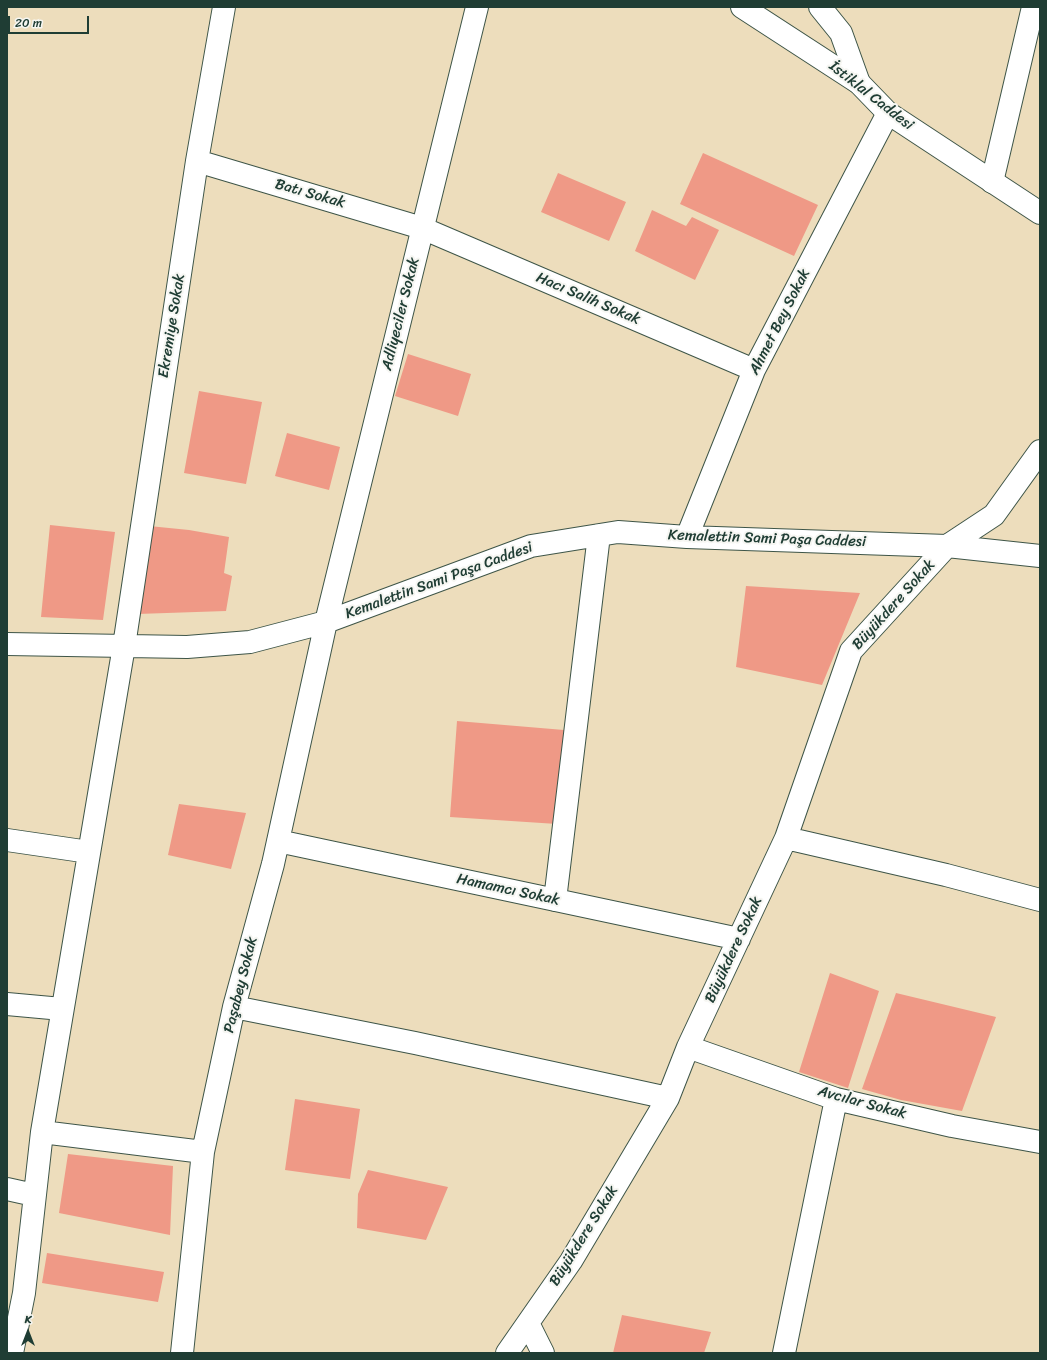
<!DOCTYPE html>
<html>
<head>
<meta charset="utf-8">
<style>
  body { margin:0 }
  #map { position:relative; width:1047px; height:1360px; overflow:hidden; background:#edddbc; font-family:Sriracha,sans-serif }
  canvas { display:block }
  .frame { position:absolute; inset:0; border:8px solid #1f3d34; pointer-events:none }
  .north { position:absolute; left:8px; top:1312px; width:40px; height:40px; -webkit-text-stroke:3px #f6f6f2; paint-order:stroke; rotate:0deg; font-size:11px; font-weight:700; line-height:16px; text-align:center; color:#1f3d34 }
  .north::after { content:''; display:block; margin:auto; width:14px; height:18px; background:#1f3d34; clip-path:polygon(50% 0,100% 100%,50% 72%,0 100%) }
  .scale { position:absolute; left:8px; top:16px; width:81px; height:18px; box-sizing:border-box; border:2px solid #1f3d34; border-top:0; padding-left:5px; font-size:12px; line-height:14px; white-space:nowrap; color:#1f3d34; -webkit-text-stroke:3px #f6f6f2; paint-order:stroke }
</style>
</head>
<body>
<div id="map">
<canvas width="1047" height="1360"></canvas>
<div class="frame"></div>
<div class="north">K</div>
<div class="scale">20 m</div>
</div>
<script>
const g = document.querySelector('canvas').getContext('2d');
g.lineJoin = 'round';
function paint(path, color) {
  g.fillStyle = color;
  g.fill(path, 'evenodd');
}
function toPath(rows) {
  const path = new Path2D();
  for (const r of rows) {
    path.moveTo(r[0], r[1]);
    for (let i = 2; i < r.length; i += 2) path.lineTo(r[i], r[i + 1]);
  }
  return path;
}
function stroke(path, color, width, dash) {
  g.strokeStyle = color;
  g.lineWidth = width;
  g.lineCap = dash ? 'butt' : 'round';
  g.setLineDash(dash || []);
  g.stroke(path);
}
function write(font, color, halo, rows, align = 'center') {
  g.font = font + ' Sriracha,sans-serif';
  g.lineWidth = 4;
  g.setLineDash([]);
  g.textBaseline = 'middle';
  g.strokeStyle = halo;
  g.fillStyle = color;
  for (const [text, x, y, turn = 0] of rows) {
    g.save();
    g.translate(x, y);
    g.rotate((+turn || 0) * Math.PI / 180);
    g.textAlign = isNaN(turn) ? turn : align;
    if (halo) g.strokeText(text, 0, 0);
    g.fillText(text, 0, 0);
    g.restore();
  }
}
paint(toPath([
  [703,153,818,205,794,256,680,204],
  [558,173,626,202,609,241,541,212],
  [652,210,686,226,692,217,719,230,695,280,635,251],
  [408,354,471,374,458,416,395,396],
  [199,391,262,402,246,484,184,473],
  [287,433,340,447,329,490,275,476],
  [50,525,115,532,103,620,41,617],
  [149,526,189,530,229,537,224,573,232,576,226,611,137,614],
  [746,586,860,593,822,685,736,667],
  [457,721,564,730,557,824,450,817],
  [179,804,246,813,231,869,168,855],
  [830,973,879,991,848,1088,799,1072],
  [896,993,996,1017,962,1111,901,1100,862,1089],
  [295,1099,360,1109,350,1179,285,1170],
  [68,1154,173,1166,170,1235,59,1213],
  [368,1170,448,1187,426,1240,357,1228,358,1194],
  [47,1253,164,1272,158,1302,42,1283],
  [622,1315,711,1332,704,1353,613,1353]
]), '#ef9986');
const minor = toPath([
  [820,7,841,33,859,83],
  [197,161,422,228,754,370],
  [992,182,1033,7],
  [687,537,754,370,888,113],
  [7,644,187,647,250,642,326,622,531,546,618,532,687,537,947,546,1040,556],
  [786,838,946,875,1040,900],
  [7,840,89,852],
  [278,841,739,939],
  [555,900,599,535],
  [7,1004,62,1009],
  [234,1007,415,1043,668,1098],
  [688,1047,836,1099,952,1126,1040,1142],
  [42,1132,203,1152],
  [7,1189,34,1195],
  [528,1323,543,1353],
  [12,1353,24,1293,42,1132,124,646,197,161,224,7],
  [182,1353,203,1152,234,1007,273,864,326,622,477,7],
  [507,1353,571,1261,668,1098,688,1047,786,838,851,651,947,546,994,515,1040,451],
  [784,1353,836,1099]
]);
const major = toPath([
  [742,7,859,83,888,113,1040,213]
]);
stroke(minor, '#3e5548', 24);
stroke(major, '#3e5548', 24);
stroke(minor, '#fff', 22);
stroke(major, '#fff', 22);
write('15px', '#1f3d34', '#f6f6f2', [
  ["İstiklal Caddesi",871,96,38],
  ["Batı Sokak",310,194,16],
  ["Hacı Salih Sokak",588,299,23],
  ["Adliyeciler Sokak",401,314,-76],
  ["Ahmet Bey Sokak",780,322,-63],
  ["Ekremiye Sokak",172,326,-81],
  ["Kemalettin Sami Paşa Caddesi",767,539,2],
  ["Kemalettin Sami Paşa Caddesi",439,581,-20],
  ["Büyükdere Sokak",894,605,-48],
  ["Hamamcı Sokak",508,890,12],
  ["Büyükdere Sokak",734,950,-65],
  ["Paşabey Sokak",241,985,-76],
  ["Avcılar Sokak",862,1103,15],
  ["Büyükdere Sokak",584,1236,-58]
]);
</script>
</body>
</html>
